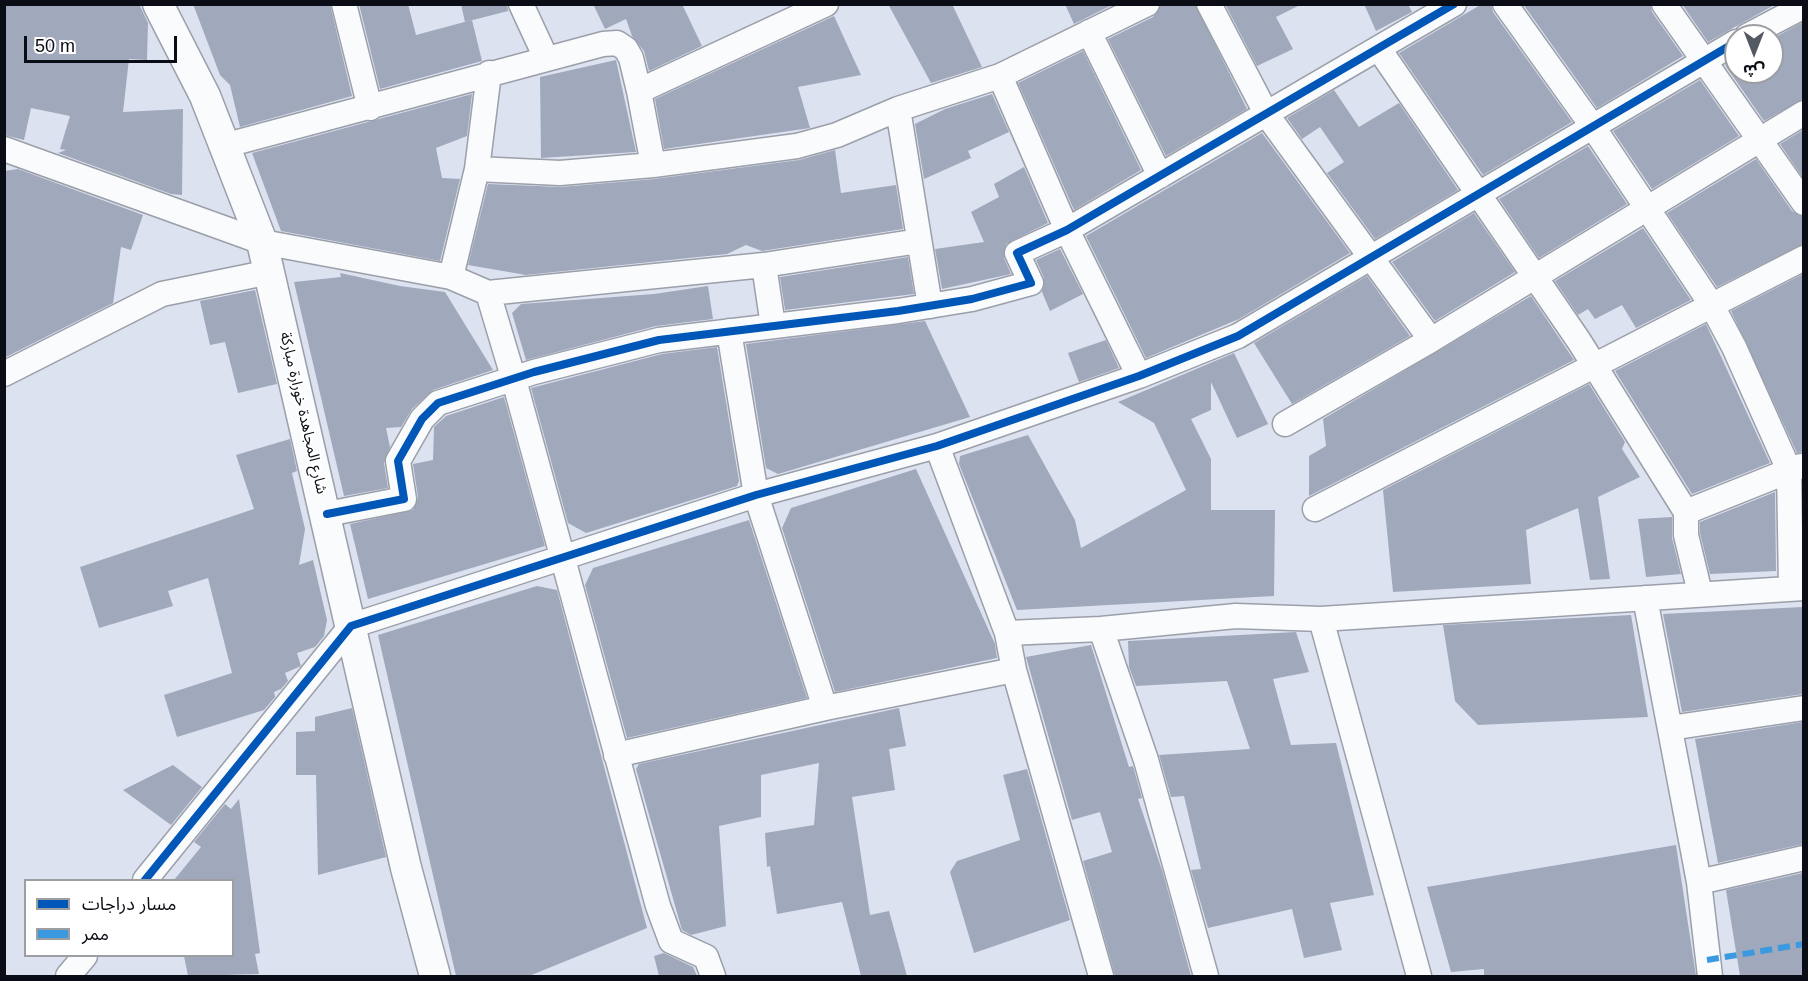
<!DOCTYPE html>
<html>
<head>
<meta charset="utf-8">
<style>
  body { margin:0 }
  #map { position:relative; width:1808px; height:981px; overflow:hidden; background:#dce2ef; font-family:Helvetica,"Noto Sans Arabic",sans-serif }
  canvas { display:block }
  .frame { position:absolute; inset:0; border:6px solid #0a0d15; pointer-events:none }
  .legend { position:absolute; left:24px; top:879px; width:210px; height:78px; box-sizing:border-box; background:#fff; border:2px solid #9d9ea1; margin:0; padding:8px 10px; list-style:none; font-size:18px; color:#0a0d15 }
  .legend li { display:flex; align-items:center; gap:12px; height:30px }
  .legend b { width:30px; border:2px solid #9d9ea1 }
  .north { position:absolute; left:1724px; top:24px; width:60px; height:60px; box-sizing:border-box; background:#fff; border:2px solid #9d9ea1; border-radius:50%; rotate:180deg; font-size:16px; font-weight:700; line-height:24px; text-align:center; color:#0a0d15 }
  .north::after { content:''; display:block; margin:auto; width:21px; height:27px; background:#545861; clip-path:polygon(50% 0,100% 100%,50% 72%,0 100%) }
  .scale { position:absolute; left:24px; top:36px; width:153px; height:27px; box-sizing:border-box; border:3px solid #0a0d15; border-top:0; padding-left:8px; font-size:18px; line-height:21px; white-space:nowrap; color:#0a0d15; -webkit-text-stroke:4px #fff; paint-order:stroke }
</style>
</head>
<body>
<div id="map">
<canvas width="1808" height="981"></canvas>
<div class="frame"></div>
<ul class="legend">
<li><b style="height:8px;background:#0057b8"></b>مسار دراجات</li>
<li><b style="height:8px;background:#3a99df"></b>ممر</li>
</ul>
<div class="north">ش</div>
<div class="scale">50 m</div>
</div>
<script>
const g = document.querySelector('canvas').getContext('2d');
g.lineJoin = 'round';
function paint(path, color) {
  g.fillStyle = color;
  g.fill(path, 'evenodd');
}
function toPath(rows) {
  const path = new Path2D();
  for (const r of rows) {
    path.moveTo(r[0], r[1]);
    for (let i = 2; i < r.length; i += 2) path.lineTo(r[i], r[i + 1]);
  }
  return path;
}
function stroke(path, color, width, dash) {
  g.strokeStyle = color;
  g.lineWidth = width;
  g.lineCap = dash ? 'butt' : 'round';
  g.setLineDash(dash || []);
  g.stroke(path);
}
function write(font, color, halo, rows, align = 'center') {
  g.font = font + ' Helvetica,"Noto Sans Arabic",sans-serif';
  g.lineWidth = 4.5;
  g.setLineDash([]);
  g.textBaseline = 'middle';
  g.strokeStyle = halo;
  g.fillStyle = color;
  for (const [text, x, y, turn = 0] of rows) {
    g.save();
    g.translate(x, y);
    g.rotate((+turn || 0) * Math.PI / 180);
    g.textAlign = isNaN(turn) ? turn : align;
    if (halo) g.strokeText(text, 0, 0);
    g.fillText(text, 0, 0);
    g.restore();
  }
}
paint(toPath([
  [4,4,139,4,148,23,147,60,129,59,123,112,183,109,182,195,171,194,58,153,66,150,60,149,70,116,31,108,24,140,4,135],
  [193,4,330,4,352,96,240,127,230,85,220,75],
  [359,4,408,4,416,35,472,20,482,61,380,89],
  [461,4,507,4,508,11,465,22],
  [593,4,682,4,702,46,649,71,644,51,632,36,626,19,605,29],
  [888,4,952,4,982,67,931,83],
  [1065,4,1114,4,1074,24],
  [1161,4,1195,4,1247,109,1166,156,1108,39,1153,17],
  [1225,4,1302,4,1276,17,1293,49,1257,66],
  [1364,4,1408,4,1412,12,1376,31],
  [1482,4,1491,4,1493,12,1572,122,1483,175,1399,53],
  [1523,4,1650,4,1652,12,1683,56,1597,108],
  [1682,4,1776,4,1708,42],
  [834,16,861,75,798,87,810,128,664,149,655,99],
  [1803,22,1803,99,1764,121,1725,65,1736,59,1736,72,1772,72,1772,39],
  [1083,51,1141,170,1074,210,1018,83],
  [616,60,636,152,541,158,540,77],
  [1700,80,1739,136,1652,189,1613,131],
  [1334,90,1359,127,1399,103,1458,190,1375,239,1327,173,1344,162,1320,127,1302,139,1287,118],
  [472,94,467,136,436,148,442,178,460,179,440,261,281,231,252,153],
  [992,94,1009,132,968,151,971,158,924,179,915,124,945,109],
  [1803,130,1803,178,1780,144],
  [1262,133,1350,253,1239,319,1146,358,1086,236],
  [1588,146,1627,204,1539,258,1499,199],
  [835,150,841,193,896,185,903,229,762,251,746,245,727,254,526,275,468,265,488,184,561,187,654,179,799,160],
  [1756,159,1792,211,1803,217,1803,244,1717,287,1667,213],
  [1024,167,1048,223,1006,244,1004,258,1011,274,942,289,935,249,984,242,971,212,999,197,994,184],
  [18,169,143,215,131,250,121,247,113,303,4,358,4,171],
  [1474,213,1515,272,1435,321,1392,262],
  [1643,228,1691,300,1636,328,1622,305,1595,319,1588,309,1578,315,1555,281],
  [1060,249,1083,294,1050,311,1042,292,1044,278,1036,260],
  [908,257,914,294,785,310,780,277],
  [340,273,400,286,445,292,493,370,433,390,412,409,401,427,386,428,390,447,384,463,388,488,344,496,294,282,341,277],
  [1803,274,1803,452,1797,453,1731,311],
  [1367,276,1410,336,1292,404,1254,343],
  [708,286,713,319,656,326,526,360,512,313,521,304,654,294],
  [255,290,277,384,238,393,225,342,210,345,200,301],
  [1531,296,1574,360,1309,496,1309,456,1326,446,1323,419],
  [925,321,970,417,778,474,766,468,746,344],
  [1706,324,1770,463,1692,494,1615,371],
  [1106,340,1119,368,1079,382,1068,353],
  [717,347,739,481,737,486,586,533,568,523,531,388,662,354],
  [1234,353,1268,424,1237,438,1211,382,1211,410,1191,419,1211,459,1211,510,1275,510,1274,596,1017,610,959,464,960,456,1028,435,1075,520,1081,548,1186,490,1154,423,1118,402],
  [1589,384,1625,442,1622,449,1640,477,1598,497,1610,579,1590,580,1578,508,1526,530,1531,584,1393,592,1383,490],
  [504,397,545,546,368,599,350,524,413,510,418,497,413,464,433,460,434,427,446,416],
  [290,439,297,471,292,473,305,529,299,565,313,560,327,620,324,636,315,647,297,653,301,666,285,673,288,681,281,689,274,692,275,697,264,710,177,737,164,695,232,673,208,578,168,591,173,606,99,628,80,567,254,509,236,455],
  [916,469,995,644,997,658,835,692,782,528,791,508],
  [1775,492,1776,571,1710,574,1700,533,1700,522],
  [1672,517,1672,538,1681,574,1646,577,1638,519],
  [749,520,807,698,627,738,585,585,593,568],
  [537,586,557,590,647,928,529,976,456,976,378,635],
  [1803,607,1803,694,1682,712,1663,614],
  [1631,615,1648,717,1478,725,1455,701,1443,625],
  [1296,632,1309,672,1273,679,1291,745,1336,743,1374,895,1330,903,1342,950,1304,958,1292,909,1208,928,1191,870,1201,869,1184,796,1171,797,1159,755,1250,749,1227,681,1136,686,1129,667,1128,641],
  [1091,645,1129,767,1133,766,1142,798,1138,799,1163,873,1191,976,1115,976,1083,861,1112,852,1100,812,1072,820,1026,657],
  [352,708,386,857,318,875,316,775,296,775,296,732,315,731,315,717],
  [899,708,906,746,889,749,895,790,852,797,870,915,889,911,907,976,861,976,842,902,777,914,770,866,767,867,765,833,814,825,819,763,761,775,761,817,719,826,726,926,691,935,682,930,636,769,639,764],
  [1803,722,1803,844,1718,863,1695,739],
  [173,765,202,787,171,825,123,790],
  [1027,769,1070,920,974,953,950,872,957,861,1020,840,1003,775],
  [239,799,260,953,255,954,259,974,188,976,184,956,232,956,232,880,174,880,201,847,194,842,225,804,231,809],
  [1676,845,1696,976,1484,976,1484,969,1451,972,1427,887],
  [1803,873,1803,976,1740,976,1726,890],
  [664,953,693,967,697,976,659,976,654,956]
]), '#a0a8bb');
const minor = toPath([
  [344,4,370,108],
  [521,4,546,58],
  [1209,4,1267,115,1431,340],
  [1505,4,1593,127,1711,304,1734,347,1789,470,1791,588],
  [1664,4,1804,203],
  [1089,32,1160,176],
  [1747,36,1804,6],
  [1379,49,1579,341,1686,512,1686,535,1700,593],
  [1000,76,1067,230,1139,376],
  [898,109,930,306],
  [223,146,603,44,617,43,626,49,631,58,639,91,826,4],
  [4,149,262,242,451,277,488,293,764,265,919,241],
  [653,165,797,146,837,135,898,109,1000,76,1147,4],
  [477,169,560,173,653,165,639,91],
  [764,265,773,326],
  [451,277,477,169,489,73],
  [488,293,514,380,658,906,671,941,706,957,713,976],
  [729,331,756,495,825,708],
  [4,374,162,294,270,272],
  [1285,424,1431,340,1804,113],
  [937,446,1007,633,1014,670,1101,976],
  [1315,509,1804,258],
  [1686,512,1801,466],
  [327,514,404,499,398,461,422,419,438,403,534,372,659,340,898,311,972,299,1031,283,1017,253,1067,230,1454,4],
  [1645,598,1699,882,1710,976],
  [1321,619,1419,976],
  [1101,629,1146,760,1206,976],
  [1007,633,1101,629,1236,616,1321,619,1804,588],
  [1670,728,1804,708],
  [616,755,825,708,1014,670],
  [145,880,351,626,756,495,937,446,1139,376,1238,336,1736,42],
  [1699,882,1804,858],
  [68,976,85,956]
]);
const tertiary = toPath([
  [158,4,205,96,262,242,406,868,435,976]
]);
stroke(minor, '#9b9fa9', 27);
stroke(tertiary, '#9b9fa9', 33);
stroke(minor, '#fafbfd', 24);
stroke(tertiary, '#fafbfd', 30);
stroke(toPath([
  [1707,960,1804,944]
]), '#3a99df', 6, [12, 6]);
stroke(toPath([
  [327,514,404,499,398,461,422,419,438,403,534,372,659,340,898,311,972,299,1031,283,1017,253,1067,230,1454,4],
  [145,880,351,626,756,495,937,446,1139,376,1238,336,1736,42]
]), '#0057b8', 8);
write('15px', '#0a0d15', '#fff', [
  ["شارع المجاهدة خورارة مباركة",303,413,77]
]);
</script>
</body>
</html>
